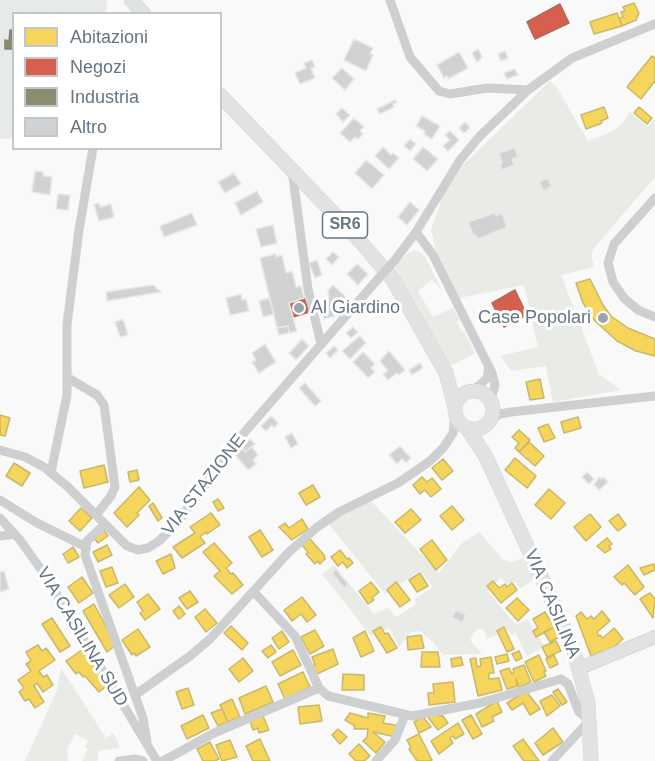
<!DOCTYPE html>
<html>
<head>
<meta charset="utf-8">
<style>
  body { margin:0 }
  #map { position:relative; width:655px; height:761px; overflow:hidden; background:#f9f9f9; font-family:Helvetica,sans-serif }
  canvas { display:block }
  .legend { position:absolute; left:12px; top:12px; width:210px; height:138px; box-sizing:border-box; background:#fff; border:2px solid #c1c8cd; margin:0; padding:8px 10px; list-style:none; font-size:18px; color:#657683 }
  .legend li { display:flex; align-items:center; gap:12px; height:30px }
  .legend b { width:30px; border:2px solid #c1c8cd }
</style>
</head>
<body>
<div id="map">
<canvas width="655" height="761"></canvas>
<ul class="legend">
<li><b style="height:16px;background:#f6d55c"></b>Abitazioni</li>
<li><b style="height:16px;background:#d6604d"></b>Negozi</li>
<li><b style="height:16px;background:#8c8c6e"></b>Industria</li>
<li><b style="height:16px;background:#d0d2d3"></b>Altro</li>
</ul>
</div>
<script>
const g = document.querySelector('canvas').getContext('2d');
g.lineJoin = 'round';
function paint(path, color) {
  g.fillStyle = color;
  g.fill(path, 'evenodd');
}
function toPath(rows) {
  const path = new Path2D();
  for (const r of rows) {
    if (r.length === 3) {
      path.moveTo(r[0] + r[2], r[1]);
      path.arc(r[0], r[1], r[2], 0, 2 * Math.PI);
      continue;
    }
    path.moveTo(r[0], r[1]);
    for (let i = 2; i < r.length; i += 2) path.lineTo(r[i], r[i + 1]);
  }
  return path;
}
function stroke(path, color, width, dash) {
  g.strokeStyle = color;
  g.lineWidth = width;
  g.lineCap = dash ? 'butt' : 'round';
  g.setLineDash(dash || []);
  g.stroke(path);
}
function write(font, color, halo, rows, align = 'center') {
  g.font = font + ' Helvetica,sans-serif';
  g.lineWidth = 6;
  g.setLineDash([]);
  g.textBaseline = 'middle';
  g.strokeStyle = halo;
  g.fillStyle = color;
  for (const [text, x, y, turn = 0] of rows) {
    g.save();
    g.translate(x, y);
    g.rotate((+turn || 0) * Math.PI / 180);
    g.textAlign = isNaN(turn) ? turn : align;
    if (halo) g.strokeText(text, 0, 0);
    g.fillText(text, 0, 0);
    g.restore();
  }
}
paint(toPath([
  [0,0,107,0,106,13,14,14,13,138,0,139]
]), '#e8e9e9');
paint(toPath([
  [550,81,556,86,588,141,613,131,622,124,630,112,648,127,655,118,655,177,595,247,591,255,594,267,561,275,599,374,621,390,553,402,546,366,511,371,500,356,538,347,524,285,459,298,436,250,431,230,443,195,462,166],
  [415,250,424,255,442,290,432,280,418,291,433,317,453,308,460,320,457,322,462,332,464,331,475,353,449,367,391,271,408,253],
  [371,501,439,573,461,544,479,532,503,560,513,562,526,556,536,576,533,580,520,589,515,581,508,585,501,578,487,591,516,625,527,619,545,646,527,656,515,632,512,636,508,630,504,631,487,639,484,630,479,629,476,630,470,640,482,654,443,655,433,642,420,631,411,632,399,647,389,628,371,636,322,574,334,565,374,614,388,608,396,617,417,604,414,599,433,587,420,571,385,594,328,523,345,512],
  [61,668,106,738,114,733,120,748,98,751,98,760,96,761,82,761,88,749,85,747,88,741,76,734,67,749,68,761,25,761,57,690]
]), '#e8ebe6');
const homes = toPath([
  [634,3,639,13,636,20,622,26,619,18,623,17,621,12,625,11,623,7,634,3],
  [617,13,622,26,594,34,590,22,617,13],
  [652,56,655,58,655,81,641,99,627,87,652,56],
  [604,107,608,118,601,121,602,123,586,129,581,115,604,107],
  [639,107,652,118,647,124,634,113,639,107],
  [590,279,603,305,611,316,628,328,655,339,655,356,636,351,617,341,594,320,583,303,576,283,590,279],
  [540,379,544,398,530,400,526,382,540,379],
  [0,415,10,418,5,436,0,435,0,415],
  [578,417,581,428,564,433,561,422,578,417],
  [548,424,555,438,544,442,538,428,548,424],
  [519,430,530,440,519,452,515,448,519,443,512,437,519,430],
  [529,442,544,456,535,466,519,452,529,442],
  [515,458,536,476,527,488,505,470,515,458],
  [443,459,453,471,442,480,432,468,443,459],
  [14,463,30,473,22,486,6,476,14,463],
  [104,465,108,482,84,488,80,471,104,465],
  [137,470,139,480,130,482,128,472,137,470],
  [422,477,427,482,432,478,441,489,431,497,425,490,420,494,413,485,422,477],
  [313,485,320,497,306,505,299,493,313,485],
  [139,487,150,500,137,513,139,515,127,527,114,513,139,487],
  [549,489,565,503,551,519,535,505,549,489],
  [218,499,224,508,218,511,213,502,218,499],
  [153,503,162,518,158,521,149,506,153,503],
  [452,506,464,520,452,530,440,516,452,506],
  [81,508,92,518,80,531,69,521,81,508],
  [411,509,421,520,405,533,395,522,411,509],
  [211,513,220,525,207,534,206,532,200,537,205,543,182,558,173,547,195,533,190,527,211,513],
  [590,514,601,527,586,541,574,527,590,514],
  [618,514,626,525,618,531,609,521,618,514],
  [302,519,308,529,292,540,279,527,285,523,289,528,302,519],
  [102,528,108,536,98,543,92,536,102,528],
  [260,530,273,550,262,557,249,537,260,530],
  [607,538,612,544,609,546,611,549,605,553,597,546,607,538],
  [310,539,324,555,325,559,320,564,318,561,315,564,306,554,308,552,302,545,310,539],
  [432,540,447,560,436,570,420,549,432,540],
  [214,543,232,563,226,568,231,574,233,573,243,585,232,594,214,576,220,571,203,552,214,543],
  [107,545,112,555,98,562,93,552,107,545],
  [73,547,79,557,68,563,63,554,73,547],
  [340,550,347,559,349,558,353,563,347,568,343,562,338,566,331,557,340,550],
  [171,554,175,568,163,574,156,561,171,554],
  [654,564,655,570,644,575,640,568,654,564],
  [628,565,644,587,635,595,624,583,622,585,614,577,628,565],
  [112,567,118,583,106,587,100,571,112,567],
  [420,573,428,586,417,592,409,580,420,573],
  [82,577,93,593,79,603,68,587,82,577],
  [493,581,499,588,505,584,507,587,512,583,517,590,501,603,487,586,493,581],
  [371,582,379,592,372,598,374,600,368,604,359,591,371,582],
  [396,582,410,600,400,607,387,590,396,582],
  [125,584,134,597,119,608,109,595,125,584],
  [190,591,198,602,187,609,179,598,190,591],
  [650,593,655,599,653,618,640,599,650,593],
  [148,594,160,609,145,620,140,613,143,611,137,602,148,594],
  [302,597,316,615,307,622,301,614,292,621,284,610,302,597],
  [517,598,529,610,518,621,506,608,517,598],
  [94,604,116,645,107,652,83,611,94,604],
  [179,606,185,614,179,619,173,611,179,606],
  [205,609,217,623,206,632,195,617,205,609],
  [602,611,610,621,597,632,598,636,600,635,603,638,614,628,623,639,614,647,591,656,576,616,581,612,587,619,591,616,594,619,602,611],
  [545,612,554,627,536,637,533,631,538,628,533,619,545,612],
  [52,618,70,646,60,652,42,624,52,618],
  [231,626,248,643,242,650,224,633,231,626],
  [381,627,385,634,388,633,397,648,387,653,373,631,381,627],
  [504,627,514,649,507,652,497,631,504,627],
  [554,627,559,637,550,642,544,632,554,627],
  [138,629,150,647,136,656,134,653,132,655,122,640,138,629],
  [315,630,324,646,310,654,301,637,315,630],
  [282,631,289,642,279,649,272,638,282,631],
  [365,631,374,651,361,657,353,638,365,631],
  [421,635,424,648,408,650,407,637,421,635],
  [556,641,561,651,547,657,542,647,556,641],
  [38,645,42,651,46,648,55,660,39,671,43,677,47,675,53,685,43,692,37,683,34,686,44,702,35,708,29,699,25,701,19,692,24,688,18,680,31,671,26,664,31,661,26,652,38,645],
  [271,645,276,652,268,658,262,651,271,645],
  [83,649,108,685,99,692,85,676,83,677,79,672,76,674,66,661,83,649],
  [333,649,338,664,315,675,312,666,315,665,312,657,333,649],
  [293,650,301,665,280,676,272,662,293,650],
  [519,651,522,658,516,661,512,654,519,651],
  [422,652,438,652,440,667,421,667,422,652],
  [507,654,509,661,497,664,495,657,507,654],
  [539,655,546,671,544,672,546,676,534,682,525,662,539,655],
  [554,655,558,664,550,668,546,659,554,655],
  [461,657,463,665,452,667,451,659,461,657],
  [491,657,494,673,489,673,489,679,499,678,502,690,478,696,470,659,476,658,477,667,481,666,480,659,491,657],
  [243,658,253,671,239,682,229,669,243,658],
  [524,665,531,682,519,687,516,679,517,686,507,689,500,671,509,668,512,674,514,672,513,669,524,665],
  [303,672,310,687,285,699,278,684,303,672],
  [343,674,364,675,364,690,342,690,343,674],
  [453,682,455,702,429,705,428,693,434,693,433,684,453,682],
  [266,686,273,702,245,714,239,698,266,686],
  [188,688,194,705,182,709,176,692,188,688],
  [558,689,567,702,562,705,553,692,558,689],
  [526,691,540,709,530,715,523,703,512,710,507,703,526,691],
  [552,695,560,706,547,716,540,701,552,695],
  [232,699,240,717,228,722,220,705,232,699],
  [497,701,502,712,492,717,494,721,482,727,476,714,497,701],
  [319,705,322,721,300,724,298,707,319,705],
  [222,709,228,722,218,726,211,713,222,709],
  [350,713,368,718,368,713,385,716,383,723,400,726,396,737,373,732,385,742,376,753,363,741,367,737,368,729,354,729,355,726,345,720,350,713],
  [203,715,209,728,187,739,181,726,203,715],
  [435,715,443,716,448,723,438,730,427,716,435,715],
  [471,715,482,734,473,739,462,720,471,715],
  [263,716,269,730,259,733,258,728,253,730,250,721,263,716],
  [423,717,431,727,419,733,414,722,423,717],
  [458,723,464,734,455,739,453,736,450,738,453,743,439,754,431,741,458,723],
  [553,728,563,742,543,755,535,743,553,728],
  [338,729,347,737,340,744,332,735,338,729],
  [419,734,432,760,430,761,417,761,409,749,411,748,407,740,419,734],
  [260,739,270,761,253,761,246,746,260,739],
  [523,739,539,761,524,761,513,746,523,739],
  [230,740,237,757,222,761,216,745,230,740],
  [210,742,219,759,215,761,203,761,197,749,210,742],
  [359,744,370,756,364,761,356,761,349,754,359,744]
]);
paint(homes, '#f6d55c');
stroke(homes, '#cab868', 1.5);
const shops = toPath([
  [560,4,569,23,535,39,527,22,560,4],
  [515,290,527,315,504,327,492,303,515,290],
  [304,298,309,312,293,317,289,303,304,298]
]);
paint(shops, '#d6604d');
stroke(shops, '#b4675d', 1.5);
const industry = toPath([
  [10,30,14,30,14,49,5,49,5,40,9,41,10,30]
]);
paint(industry, '#8c8c6e');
stroke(industry, '#808574', 1.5);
const building = toPath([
  [354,39,373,48,370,54,373,55,366,71,344,60,354,39],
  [478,49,482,57,477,62,472,53,478,49],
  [505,51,508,58,501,61,498,54,505,51],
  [459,52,468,68,448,79,447,76,444,78,437,65,459,52],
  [312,60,315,67,311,68,315,78,300,84,295,73,306,68,304,63,312,60],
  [342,68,354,79,345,90,332,78,342,68],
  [515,69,518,75,507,79,504,73,515,69],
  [395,100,397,102,393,104,394,107,380,114,377,109,395,100],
  [342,108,350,115,343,122,336,114,342,108],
  [422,116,440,126,432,139,424,134,425,131,416,126,422,116],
  [354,118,364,127,360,131,363,134,358,139,355,137,350,142,340,133,354,118],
  [465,122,470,128,464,133,459,128,465,122],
  [450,131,459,140,448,151,443,146,450,140,445,135,450,131],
  [410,139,416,144,410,151,404,146,410,139],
  [383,147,391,155,393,153,399,158,389,169,375,156,383,147],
  [423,147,438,159,427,171,413,159,423,147],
  [515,148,518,157,512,159,514,165,502,170,500,164,502,163,499,153,515,148],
  [366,160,384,175,372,189,355,173,366,160],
  [35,171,43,172,43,176,52,177,50,195,32,192,35,171],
  [234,173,241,184,225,193,218,182,234,173],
  [547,178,552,186,544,191,539,182,547,178],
  [257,191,263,202,241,215,235,203,257,191],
  [58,194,70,195,68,210,56,209,58,194],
  [410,202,419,210,407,225,398,217,410,202],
  [99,203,100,207,111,204,114,217,99,221,94,205,99,203],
  [192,213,197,225,164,237,160,226,192,213],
  [495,213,496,216,502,213,507,227,478,239,476,235,474,236,468,222,495,213],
  [273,225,277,243,261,247,256,229,273,225],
  [333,252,339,257,332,265,326,259,333,252],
  [276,254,276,257,282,255,286,273,292,271,296,287,301,286,304,298,289,303,297,331,289,333,288,326,277,328,260,258,276,254],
  [317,260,322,275,315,278,309,263,317,260],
  [357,264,368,274,358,285,347,274,357,264],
  [153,285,161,292,107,301,106,292,153,285],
  [333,285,350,301,338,315,324,319,318,301,329,297,328,291,333,285],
  [241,294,242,300,246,299,249,311,230,315,226,298,241,294],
  [269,298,274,314,263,317,259,301,269,298],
  [123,319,128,335,120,337,115,322,123,319],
  [288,326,289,333,279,335,277,328,288,326],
  [353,327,358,332,351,338,346,333,353,327],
  [360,336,366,343,350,359,342,351,360,336],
  [302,339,309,346,296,360,289,353,302,339],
  [265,344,276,362,259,373,252,362,256,360,252,353,265,344],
  [334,346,338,350,330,358,326,353,334,346],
  [389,351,405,370,399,375,397,373,388,380,383,374,388,371,380,361,389,351],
  [363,352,375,364,371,368,375,372,368,378,353,362,363,352],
  [420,363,423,368,412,375,409,370,420,363],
  [305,383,321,401,315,406,299,388,305,383],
  [271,416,278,423,274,428,272,425,266,431,261,426,271,416],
  [292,433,298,444,291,448,285,437,292,433],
  [250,439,255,444,245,452,241,446,250,439],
  [241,446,245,452,252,447,258,455,253,460,256,464,248,470,233,452,241,446],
  [400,446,411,458,406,463,402,459,397,464,389,455,400,446],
  [587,472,594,479,589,484,582,477,587,472],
  [599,477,601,479,603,477,608,482,599,490,594,485,599,477],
  [336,569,348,584,344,588,332,573,336,569],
  [4,571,9,589,0,592,0,572,4,571],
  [456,610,466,615,462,623,452,617,456,610]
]);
paint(building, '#d0d2d3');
stroke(building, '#e8e8e8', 1.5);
const secondary = toPath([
  [580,668,655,637]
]);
const primary = toPath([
  [131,0,144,14],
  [220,95,360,241,393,280,446,373,455,407],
  [474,410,19],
  [467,428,485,455,556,609,573,648,588,703,591,761]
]);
stroke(secondary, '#d5d6d7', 14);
stroke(primary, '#d5d6d7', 15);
stroke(toPath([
  [390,0,410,57,439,91,450,94,487,88,528,90],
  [292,170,308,289,321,344],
  [655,198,614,244,608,263,613,282,624,298,638,310,655,317],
  [416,232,433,255,492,373,495,385,491,399],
  [395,260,416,232,460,160,479,137,528,90,572,58,655,24],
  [68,378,97,395,104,405,115,487,111,496,96,515],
  [474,390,487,378,489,366],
  [491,420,500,414,511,412,655,396],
  [0,450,25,457,44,467,68,487,127,546,138,550,148,548,159,541,176,524,243,434,378,279],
  [51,472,67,395,67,324,79,230,93,148],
  [0,500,37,523,84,546],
  [0,518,20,540,45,575,157,761],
  [105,524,87,541,85,555,143,718,147,742],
  [0,536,15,534],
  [254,592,295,636,319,688],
  [135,695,190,656,210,639,288,553,316,528,339,512,398,483,430,461,443,448,453,433,455,414],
  [119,761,136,759,143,761],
  [163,761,214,733,319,688,328,696,412,716,480,703,561,679,568,684,579,712,590,720,552,761],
  [376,761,395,740,405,715]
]), '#cecfd0', 9);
stroke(secondary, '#e1e2e2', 12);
stroke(primary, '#e1e2e2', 14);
stroke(toPath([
  [378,279,395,260]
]), '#cecfd0', 9);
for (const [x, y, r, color] of [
  [299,308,6,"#99a4ac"],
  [603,318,6,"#99a4ac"]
]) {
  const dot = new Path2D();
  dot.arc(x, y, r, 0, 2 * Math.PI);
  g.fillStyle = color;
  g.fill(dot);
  stroke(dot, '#fff', 2);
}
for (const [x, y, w] of [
  [345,225,45]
]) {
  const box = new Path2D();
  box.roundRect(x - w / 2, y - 13, w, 26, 4.5);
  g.fillStyle = '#fff';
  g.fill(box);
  stroke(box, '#657683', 1.5);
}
write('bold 16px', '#657683', null, [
  ["SR6",345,225]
]);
write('18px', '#657683', '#fff', [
  ["Al Giardino",311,308],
  ["Case Popolari",591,318,"right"]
], 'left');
write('18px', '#657683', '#fff', [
  ["VIA STAZIONE",204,485,-52],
  ["VIA CASILINA",552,604,67],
  ["VIA CASILINA SUD",82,637,59]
]);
</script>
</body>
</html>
